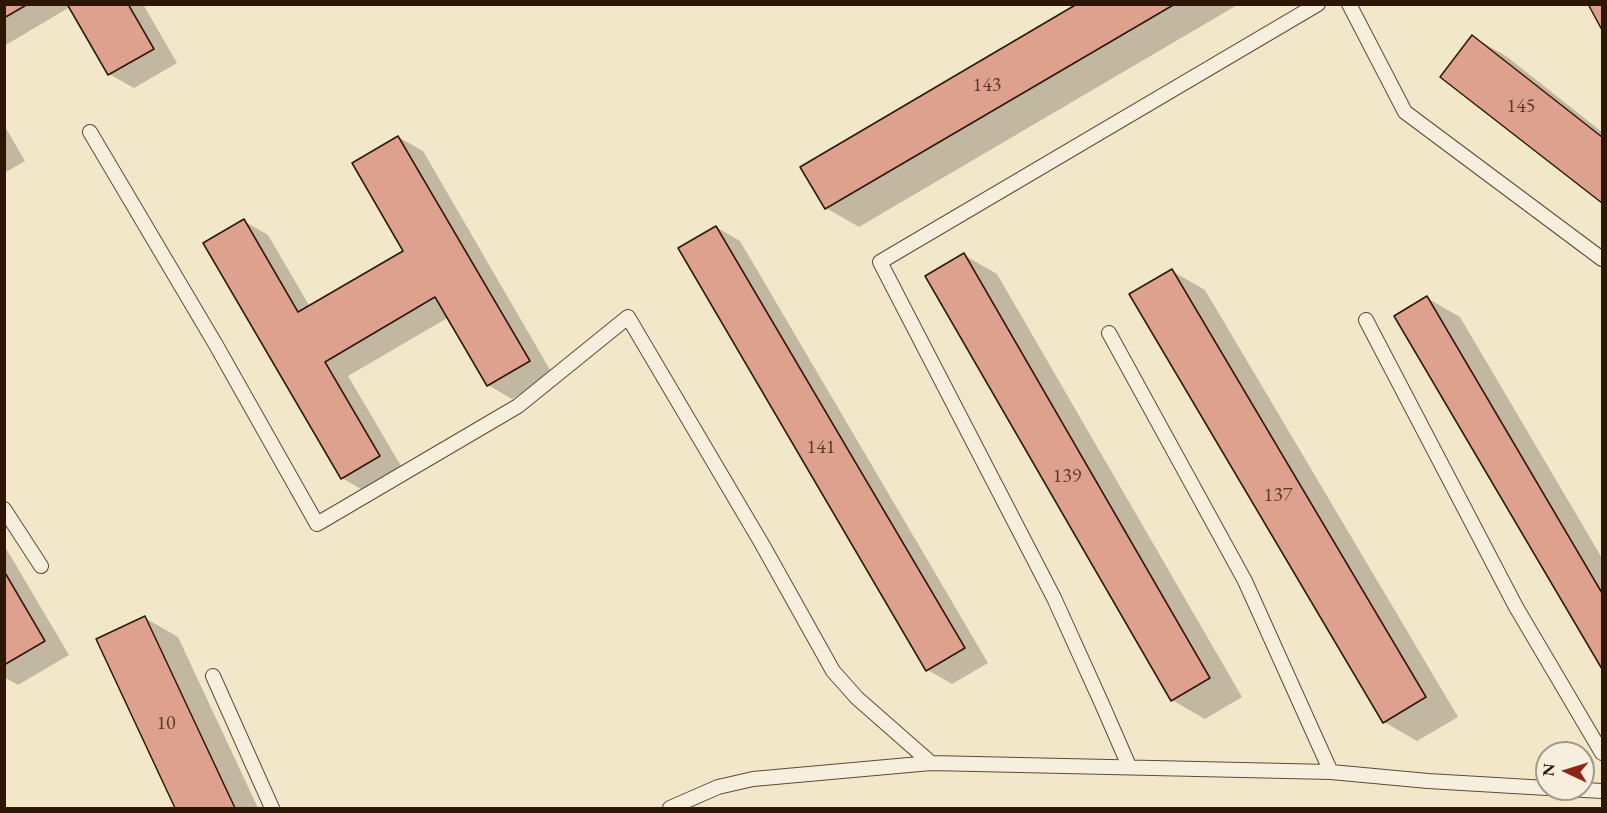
<!DOCTYPE html>
<html>
<head>
<meta charset="utf-8">
<style>
  body { margin:0 }
  #map { position:relative; width:1607px; height:813px; overflow:hidden; background:#f3e7ca; font-family:"EB Garamond",serif }
  canvas { display:block }
  .frame { position:absolute; inset:0; border:6px solid #2e1607; pointer-events:none }
  .north { position:absolute; left:1535px; top:741px; width:60px; height:60px; box-sizing:border-box; background:#f7efdd; border:2px solid #a79887; border-radius:50%; rotate:274deg; font-size:16px; font-weight:700; line-height:24px; text-align:center; color:#2e1607 }
  .north::after { content:''; display:block; margin:auto; width:21px; height:27px; background:#8f2418; clip-path:polygon(50% 0,100% 100%,50% 72%,0 100%) }
</style>
</head>
<body>
<div id="map">
<canvas width="1607" height="813"></canvas>
<div class="frame"></div>
<div class="north">N</div>
</div>
<script>
const g = document.querySelector('canvas').getContext('2d');
g.lineJoin = 'round';
function paint(path, color) {
  g.fillStyle = color;
  g.fill(path, 'evenodd');
}
function toPath(rows) {
  const path = new Path2D();
  for (const r of rows) {
    path.moveTo(r[0], r[1]);
    for (let i = 2; i < r.length; i += 2) path.lineTo(r[i], r[i + 1]);
  }
  return path;
}
function stroke(path, color, width, dash) {
  g.strokeStyle = color;
  g.lineWidth = width;
  g.lineCap = dash ? 'butt' : 'round';
  g.setLineDash(dash || []);
  g.stroke(path);
}
function write(font, color, halo, rows, align = 'center') {
  g.font = font + ' "EB Garamond",serif';
  g.lineWidth = 6;
  g.setLineDash([]);
  g.textBaseline = 'middle';
  g.strokeStyle = halo;
  g.fillStyle = color;
  for (const [text, x, y, turn = 0] of rows) {
    g.save();
    g.translate(x, y);
    g.rotate((+turn || 0) * Math.PI / 180);
    g.textAlign = isNaN(turn) ? turn : align;
    if (halo) g.strokeText(text, 0, 0);
    g.fillText(text, 0, 0);
    g.restore();
  }
}
paint(toPath([
  [4,4,143,4,177,63,134,88,109,74,70,7,4,46],
  [1080,4,1239,4,859,227,826,208],
  [1473,37,1506,56,1602,132,1602,202,1442,77],
  [4,125,25,161,4,173],
  [398,137,423,151,553,375,512,399,488,385,449,317,348,376,404,471,366,492,342,478,244,221,268,235,310,307,405,251],
  [716,227,740,241,988,663,952,684,928,670],
  [964,255,997,274,1242,697,1205,719,1172,700],
  [1172,271,1205,290,1458,717,1417,741,1384,722],
  [1427,298,1460,317,1602,558,1602,666,1396,316],
  [4,545,69,655,18,685,4,677],
  [145,618,178,637,258,808,177,808,98,640]
]), '#0003');
const building = toPath([
  [4,4,28,4,4,18,4,4],
  [67,4,128,4,154,49,108,75,67,4],
  [1077,4,1175,4,825,209,800,167,1077,4],
  [1588,4,1602,4,1602,30,1588,4],
  [1472,35,1602,137,1602,203,1440,77,1472,35],
  [398,136,530,361,487,386,435,297,325,362,380,456,341,479,203,243,244,219,298,312,403,251,352,163,398,136],
  [716,226,965,648,926,671,678,248,716,226],
  [964,253,1210,678,1171,701,925,276,964,253],
  [1172,269,1426,697,1383,723,1129,294,1172,269],
  [1427,296,1602,593,1602,669,1394,316,1427,296],
  [4,571,45,641,4,665,4,571],
  [145,616,235,808,175,808,96,639,145,616]
]);
paint(building, '#dda18d');
stroke(building, '#2e1607', 1.5);
const service = toPath([
  [1349,4,1405,112,1602,259],
  [90,132,216,345,317,524,518,406,628,317,762,544,833,671,857,698,931,763,1331,772,1428,781,1547,788],
  [1366,320,1516,607,1602,753],
  [1109,333,1245,581,1331,772],
  [4,509,41,566],
  [213,676,272,808],
  [1129,766,1102,704,1054,598,880,262,1318,4],
  [1567,789,1602,791],
  [670,808,718,787,753,779,931,763]
]);
stroke(service, '#5f4a38', 16);
stroke(service, '#f7efdd', 14);
write('20px', '#5a3928', null, [
  ["143",987,86],
  ["145",1521,107],
  ["141",821,448],
  ["139",1067,477],
  ["137",1278,496],
  ["10",166,724]
]);
</script>
</body>
</html>
